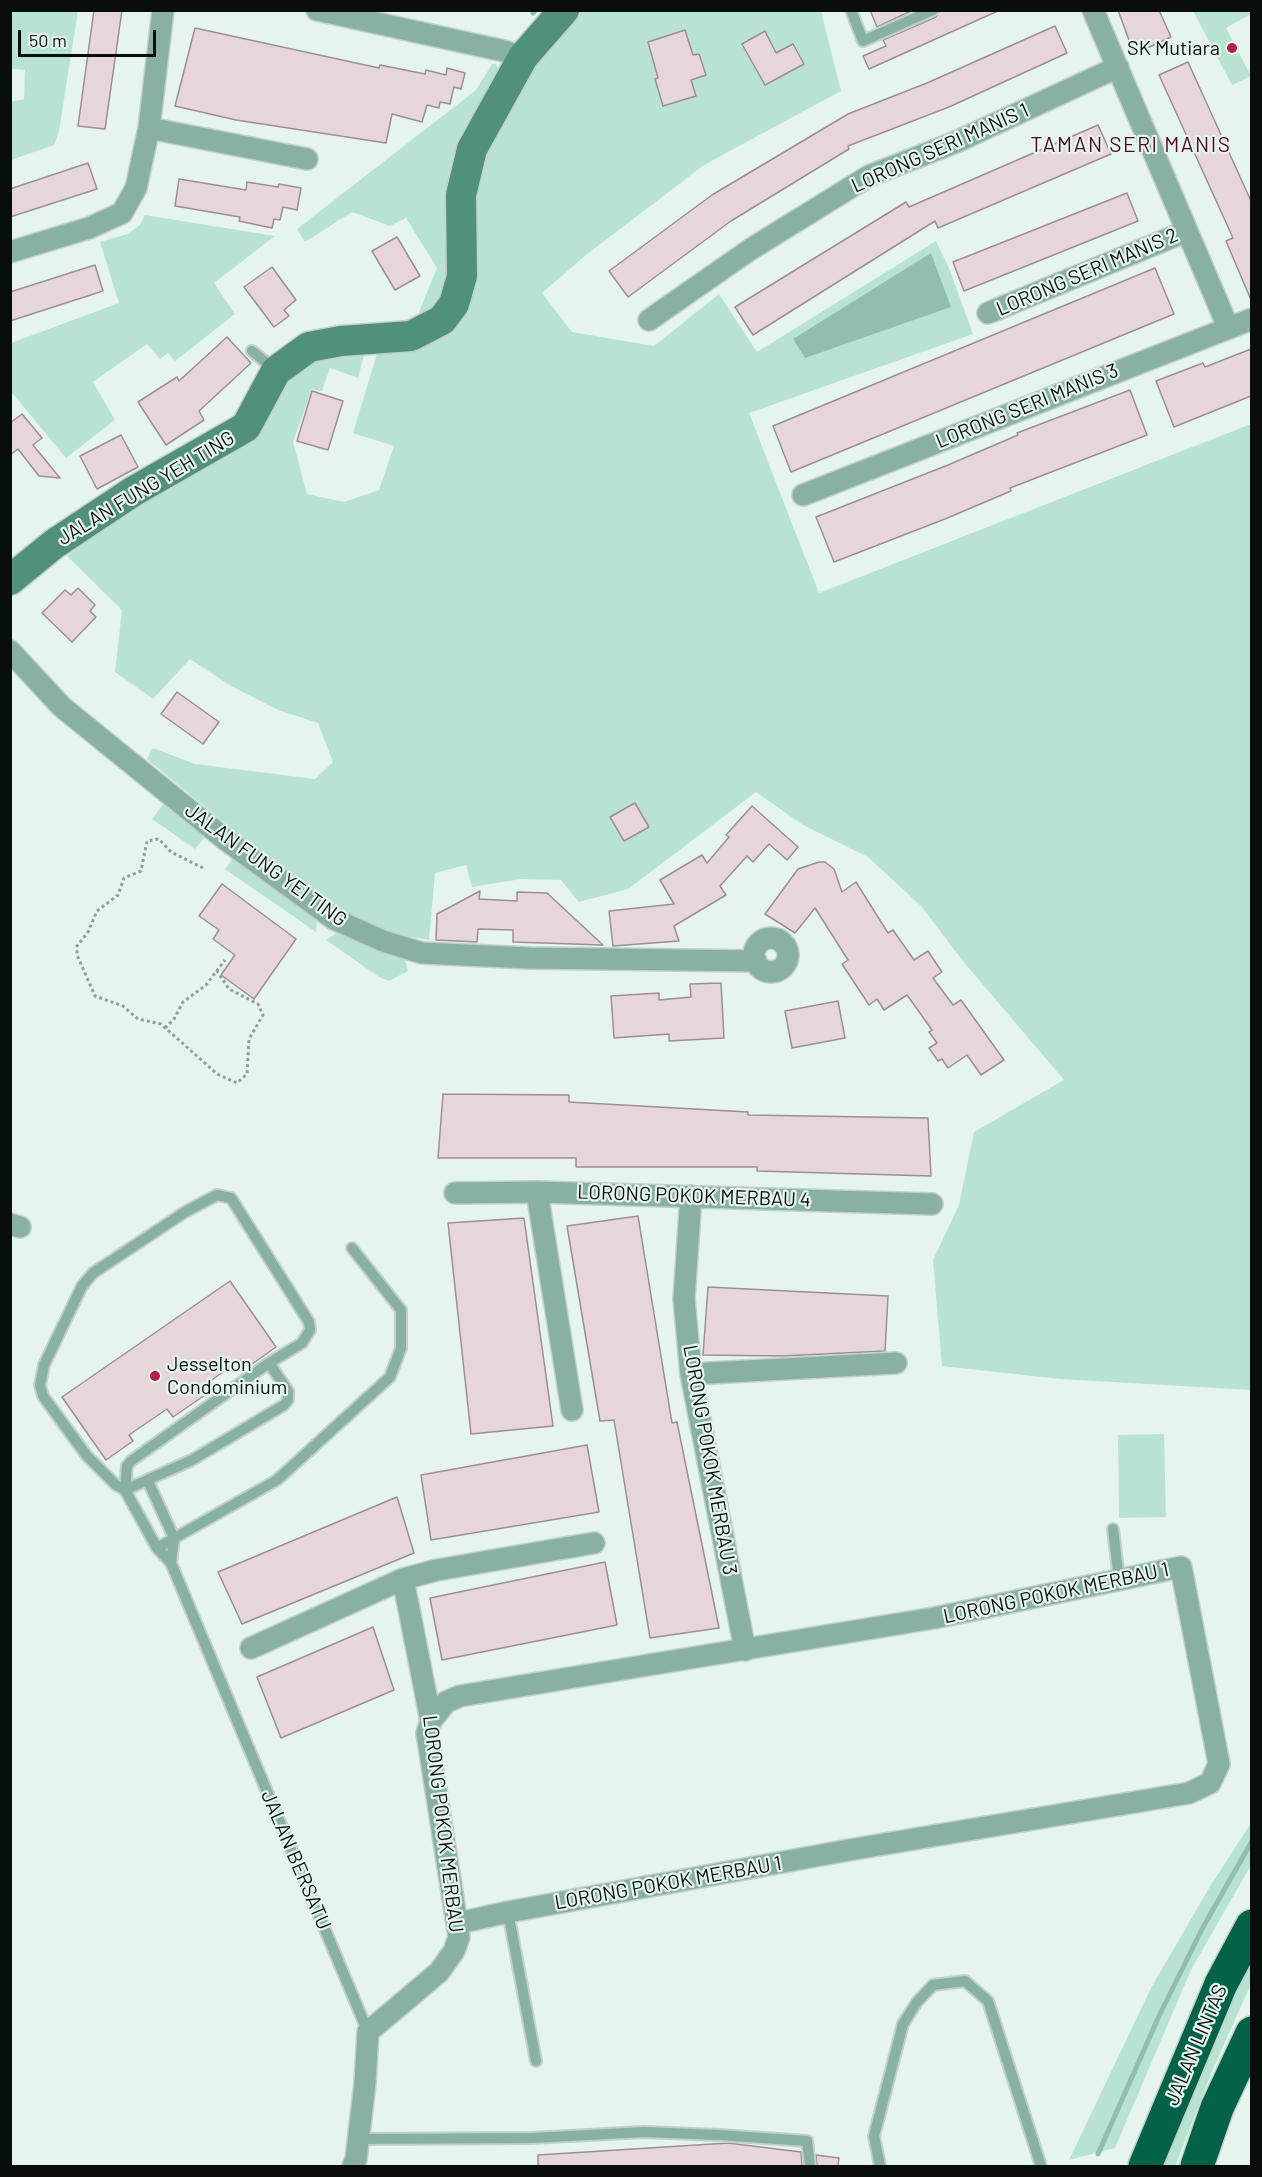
<!DOCTYPE html>
<html>
<head>
<meta charset="utf-8">
<style>
  body { margin:0 }
  #map { position:relative; width:1262px; height:2177px; overflow:hidden; background:#e5f5ee; font-family:Barlow,sans-serif }
  canvas { display:block }
  .frame { position:absolute; inset:0; border:12px solid #090e0b; pointer-events:none }
  .scale { position:absolute; left:18px; top:30px; width:138px; height:27px; box-sizing:border-box; border:3px solid #090e0b; border-top:0; padding-left:8px; font-size:18px; line-height:21px; white-space:nowrap; color:#090e0b; -webkit-text-stroke:4px #e5f5ee; paint-order:stroke }
</style>
</head>
<body>
<div id="map">
<canvas width="1262" height="2177"></canvas>
<div class="frame"></div>
<div class="scale">50 m</div>
</div>
<script>
const g = document.querySelector('canvas').getContext('2d');
g.lineJoin = 'round';
function paint(path, color) {
  g.fillStyle = color;
  g.fill(path, 'evenodd');
}
function toPath(rows) {
  const path = new Path2D();
  for (const r of rows) {
    if (r.length === 3) {
      path.moveTo(r[0] + r[2], r[1]);
      path.arc(r[0], r[1], r[2], 0, 2 * Math.PI);
      continue;
    }
    path.moveTo(r[0], r[1]);
    for (let i = 2; i < r.length; i += 2) path.lineTo(r[i], r[i + 1]);
  }
  return path;
}
function stroke(path, color, width, dash) {
  g.strokeStyle = color;
  g.lineWidth = width;
  g.lineCap = dash ? 'butt' : 'round';
  g.setLineDash(dash || []);
  g.stroke(path);
}
function write(font, color, halo, rows, align = 'center') {
  g.font = font + ' Barlow,sans-serif';
  g.lineWidth = 4.5;
  g.setLineDash([]);
  g.textBaseline = 'middle';
  g.strokeStyle = halo;
  g.fillStyle = color;
  for (const [text, x, y, turn = 0] of rows) {
    g.save();
    g.translate(x, y);
    g.rotate((+turn || 0) * Math.PI / 180);
    g.textAlign = isNaN(turn) ? turn : align;
    if (halo) g.strokeText(text, 0, 0);
    g.fillText(text, 0, 0);
    g.restore();
  }
}
paint(toPath([
  [11,10,78,11,59,131,54,145,11,160,11,102,24,99,25,70,11,69],
  [582,11,821,11,841,91,704,165,586,255,542,293,572,332,654,346,719,294,757,352,936,241,949,268,973,334,749,413,819,593,1251,424,1251,1390,1060,1379,942,1366,933,1260,959,1205,974,1132,1064,1080,962,960,922,907,868,857,803,825,756,792,628,889,579,902,561,880,521,879,472,887,466,865,435,873,429,940,379,931,314,897,147,759,153,748,195,764,315,779,333,762,318,723,278,710,231,686,190,659,153,699,115,672,122,610,67,556,130,508,189,474,230,456,256,434,284,381,299,363,363,351,364,355,358,378,330,368,322,391,312,389,293,442,307,494,344,502,379,490,394,446,353,433,377,354,476,272,476,189,488,150,535,65],
  [1193,11,1251,11,1251,14,1226,28,1251,76,1232,85],
  [492,64,496,64,501,74,458,274,421,326,419,312,437,268,406,218,390,226,352,212,305,242,297,229,476,90],
  [145,215,275,236,214,283,235,314,175,361,168,353,160,359,147,344,93,382,115,420,66,458,13,394,11,395,11,343,119,303,100,242,127,234,140,225],
  [164,803,206,836,195,849,152,819],
  [234,857,317,916,316,932,225,869],
  [338,932,373,948,404,957,408,971,389,981,379,977,326,940],
  [1164,1434,1166,1517,1119,1518,1118,1435],
  [1251,1823,1251,1865,1191,1970,1115,2148,1069,2160,1151,1988,1209,1888],
  [1251,1948,1251,1984,1213,2069,1175,2166,1157,2166]
]), '#b9e3d1');
paint(toPath([
  [931,253,951,307,805,358,793,339]
]), '#94beac');
stroke(toPath([
  [533,13,536,10],
  [1098,2154,1159,2016,1202,1929,1252,1841]
]), '#94beac', 5);
const building = toPath([
  [94,10,122,10,105,129,78,126,94,10],
  [870,10,913,10,877,27,870,10],
  [940,10,1000,10,869,69,863,56,886,46,883,40,936,17,940,10],
  [1118,10,1159,10,1171,37,1134,54,1118,10],
  [1055,26,1067,53,949,107,848,146,849,149,731,221,628,297,609,271,712,195,848,114,927,83,1055,26],
  [195,28,379,68,380,65,425,74,426,70,446,75,447,68,465,73,461,89,454,87,450,104,440,102,439,108,427,105,422,122,392,114,386,143,236,120,175,106,195,28],
  [685,30,693,55,699,54,706,75,691,80,696,96,663,106,655,79,658,78,648,42,685,30],
  [765,31,776,53,793,44,804,64,765,85,742,44,765,31],
  [1188,62,1251,201,1251,300,1226,241,1233,238,1159,75,1188,62],
  [1098,125,1111,154,938,228,935,221,753,335,735,307,906,202,909,207,1098,125],
  [88,163,97,189,10,217,10,189,88,163],
  [179,179,246,190,247,182,278,187,279,184,301,188,297,210,283,207,280,220,274,219,272,228,239,221,240,217,175,206,179,179],
  [1127,193,1138,221,964,291,953,262,1127,193],
  [397,237,420,276,395,290,372,251,397,237],
  [95,265,103,291,10,321,10,292,95,265],
  [272,267,296,300,284,310,289,316,274,327,244,287,272,267],
  [1155,268,1174,314,791,472,773,426,1155,268],
  [227,337,251,363,199,411,204,420,166,445,138,402,177,377,179,381,227,337],
  [1251,349,1251,396,1174,427,1156,381,1203,363,1205,367,1251,349],
  [1130,390,1147,435,1010,488,1011,491,945,519,834,562,816,517,948,465,1018,435,1017,433,1130,390],
  [312,391,343,401,328,450,297,441,312,391],
  [22,414,42,438,33,445,60,478,39,476,18,449,10,455,10,423,22,414],
  [121,435,138,467,97,489,80,456,121,435],
  [78,588,95,605,90,611,96,617,72,642,42,613,65,590,71,595,78,588],
  [177,692,219,722,203,744,161,714,177,692],
  [635,803,649,827,624,841,610,817,635,803],
  [752,806,798,847,787,860,769,844,753,862,747,856,720,886,726,895,674,926,679,941,613,946,609,911,674,904,660,880,702,855,707,863,729,837,726,835,752,806],
  [819,862,825,862,834,869,842,892,856,882,888,933,893,930,914,960,928,951,942,972,933,978,953,1005,961,1000,1004,1060,981,1075,967,1055,948,1068,942,1059,938,1061,929,1048,937,1043,929,1032,932,1030,907,995,884,1010,877,999,869,1005,842,964,848,960,815,908,795,933,765,914,798,869,819,862],
  [222,884,296,939,254,999,221,975,235,955,213,939,219,930,199,916,222,884],
  [480,891,479,899,517,901,517,892,547,893,603,945,513,942,513,930,478,929,477,942,436,940,437,914,480,891],
  [721,983,724,1038,669,1041,669,1034,614,1038,611,996,659,993,659,1000,691,997,690,984,721,983],
  [838,1001,845,1038,792,1048,785,1011,838,1001],
  [443,1094,569,1095,569,1102,748,1112,748,1115,928,1118,931,1176,757,1171,757,1167,576,1167,576,1158,438,1158,443,1094],
  [638,1216,672,1423,677,1422,719,1628,650,1638,614,1420,600,1421,567,1226,638,1216],
  [524,1218,553,1426,471,1434,448,1223,524,1218],
  [230,1281,276,1347,248,1367,242,1359,203,1386,208,1393,173,1417,167,1409,129,1435,133,1441,106,1460,62,1397,230,1281],
  [708,1287,888,1296,885,1351,782,1356,703,1355,708,1287],
  [587,1445,599,1512,431,1540,421,1475,587,1445],
  [397,1497,414,1553,242,1624,218,1572,397,1497],
  [605,1562,617,1625,442,1660,430,1598,605,1562],
  [373,1627,394,1690,281,1738,257,1677,373,1627],
  [728,2143,801,2152,802,2166,538,2166,538,2155,728,2143],
  [816,2155,839,2158,838,2166,817,2166,816,2155]
]);
paint(building, '#e7d6d8');
stroke(building, '#9d8e8f', 1.5);
const lane = toPath([
  [851,10,863,41,933,10],
  [252,351,274,369],
  [148,1481,174,1538,171,1563],
  [125,1490,127,1466,131,1461,269,1363,302,1343,310,1330,309,1322,231,1198,217,1195,185,1212,93,1273,82,1286,44,1365,40,1385,43,1396,87,1456,116,1485,125,1490,157,1548,171,1563,368,2032],
  [125,1490,192,1460,284,1405,288,1400,288,1391,269,1363],
  [1113,1529,1119,1580],
  [157,1548,277,1480,390,1377,401,1348,401,1310,352,1248],
  [508,1912,536,2061],
  [358,2139,531,2138,644,2132,719,2135,807,2141,810,2166],
  [880,2166,874,2136,903,2024,917,2002,933,1985,965,1981,988,2001,1041,2166]
]);
const street = toPath([
  [317,10,504,51,523,57],
  [1093,10,1228,327],
  [149,128,307,159],
  [10,252,89,228,122,213,136,188,149,128,163,10],
  [988,313,1187,231],
  [649,320,751,249,869,176,956,142,1118,67],
  [803,495,1252,319],
  [10,651,62,707,226,840,334,919,383,941,422,953,529,958,756,961],
  [771,955,17],
  [537,1192,572,1410],
  [455,1193,537,1192,932,1204],
  [691,1196,684,1299,691,1374,745,1650],
  [10,1224,20,1227],
  [691,1374,896,1363],
  [251,1648,403,1579,437,1570,594,1543],
  [431,1721,446,1702,460,1696,934,1618,1181,1567,1219,1764,1210,1783,1189,1793,849,1850,508,1912,459,1923],
  [353,2166,356,2159,365,2083,368,2032,439,1972,454,1951,459,1937,427,1733,431,1721,403,1579]
]);
const secondary = toPath([
  [10,580,54,544,134,491,246,427,276,371,309,347,341,341,411,336,442,320,454,304,462,276,461,195,472,149,523,57,564,10]
]);
const highway = toPath([
  [1145,2166,1221,1984,1252,1926],
  [1197,2166,1217,2108,1252,2033]
]);
stroke(lane, '#c2d0ca', 14);
stroke(street, '#c2d0ca', 24);
stroke(secondary, '#c2d0ca', 33);
stroke(highway, '#c2d0ca', 36);
stroke(toPath([
  [203,868,171,852,159,839,147,841,141,871,124,878,118,895,97,911,88,932,77,946,77,955,95,996,123,1006,138,1019,161,1024,217,1074,237,1083,247,1074,249,1039,263,1015,258,1004,229,989,217,971],
  [165,1028,174,1019,183,1002,206,985,225,960]
]), '#929e98', 3, [3, 3]);
stroke(lane, '#88b19f', 10);
stroke(street, '#88b19f', 21);
stroke(secondary, '#519178', 30);
stroke(highway, '#036248', 33);
for (const [x, y, r, color] of [
  [1232,48,6,"#b32149"],
  [155,1376,6,"#b32149"]
]) {
  const dot = new Path2D();
  dot.arc(x, y, r, 0, 2 * Math.PI);
  g.fillStyle = color;
  g.fill(dot);
  stroke(dot, '#e5f5ee', 2);
}
write('20px', '#090e0b', '#e5f5ee', [
  ["SK Mutiara",1220,48],
  ["Jesselton",167,1364,"left"],
  ["Condominium",167,1387,"left"]
], 'right');
write('20px', '#090e0b', '#e5f5ee', [
  ["LORONG SERI MANIS 1",940,148,-24],
  ["LORONG SERI MANIS 2",1087,272,-23],
  ["LORONG SERI MANIS 3",1027,406,-22],
  ["JALAN FUNG YEH TING",146,488,-31],
  ["JALAN FUNG YEI TING",266,865,36],
  ["LORONG POKOK MERBAU 4",694,1196,2],
  ["LORONG POKOK MERBAU 3",710,1460,80],
  ["LORONG POKOK MERBAU 1",1056,1593,-12],
  ["LORONG POKOK MERBAU",443,1824,83],
  ["JALAN BERSATU",296,1860,67],
  ["LORONG POKOK MERBAU 1",668,1883,-10],
  ["JALAN LINTAS",1196,2045,-67]
]);
g.letterSpacing = '1.5px';
write('21px', '#500a1d', '#e5f5ee', [
  ["TAMAN SERI MANIS",1131,145]
]);
g.letterSpacing = '0px';
</script>
</body>
</html>
